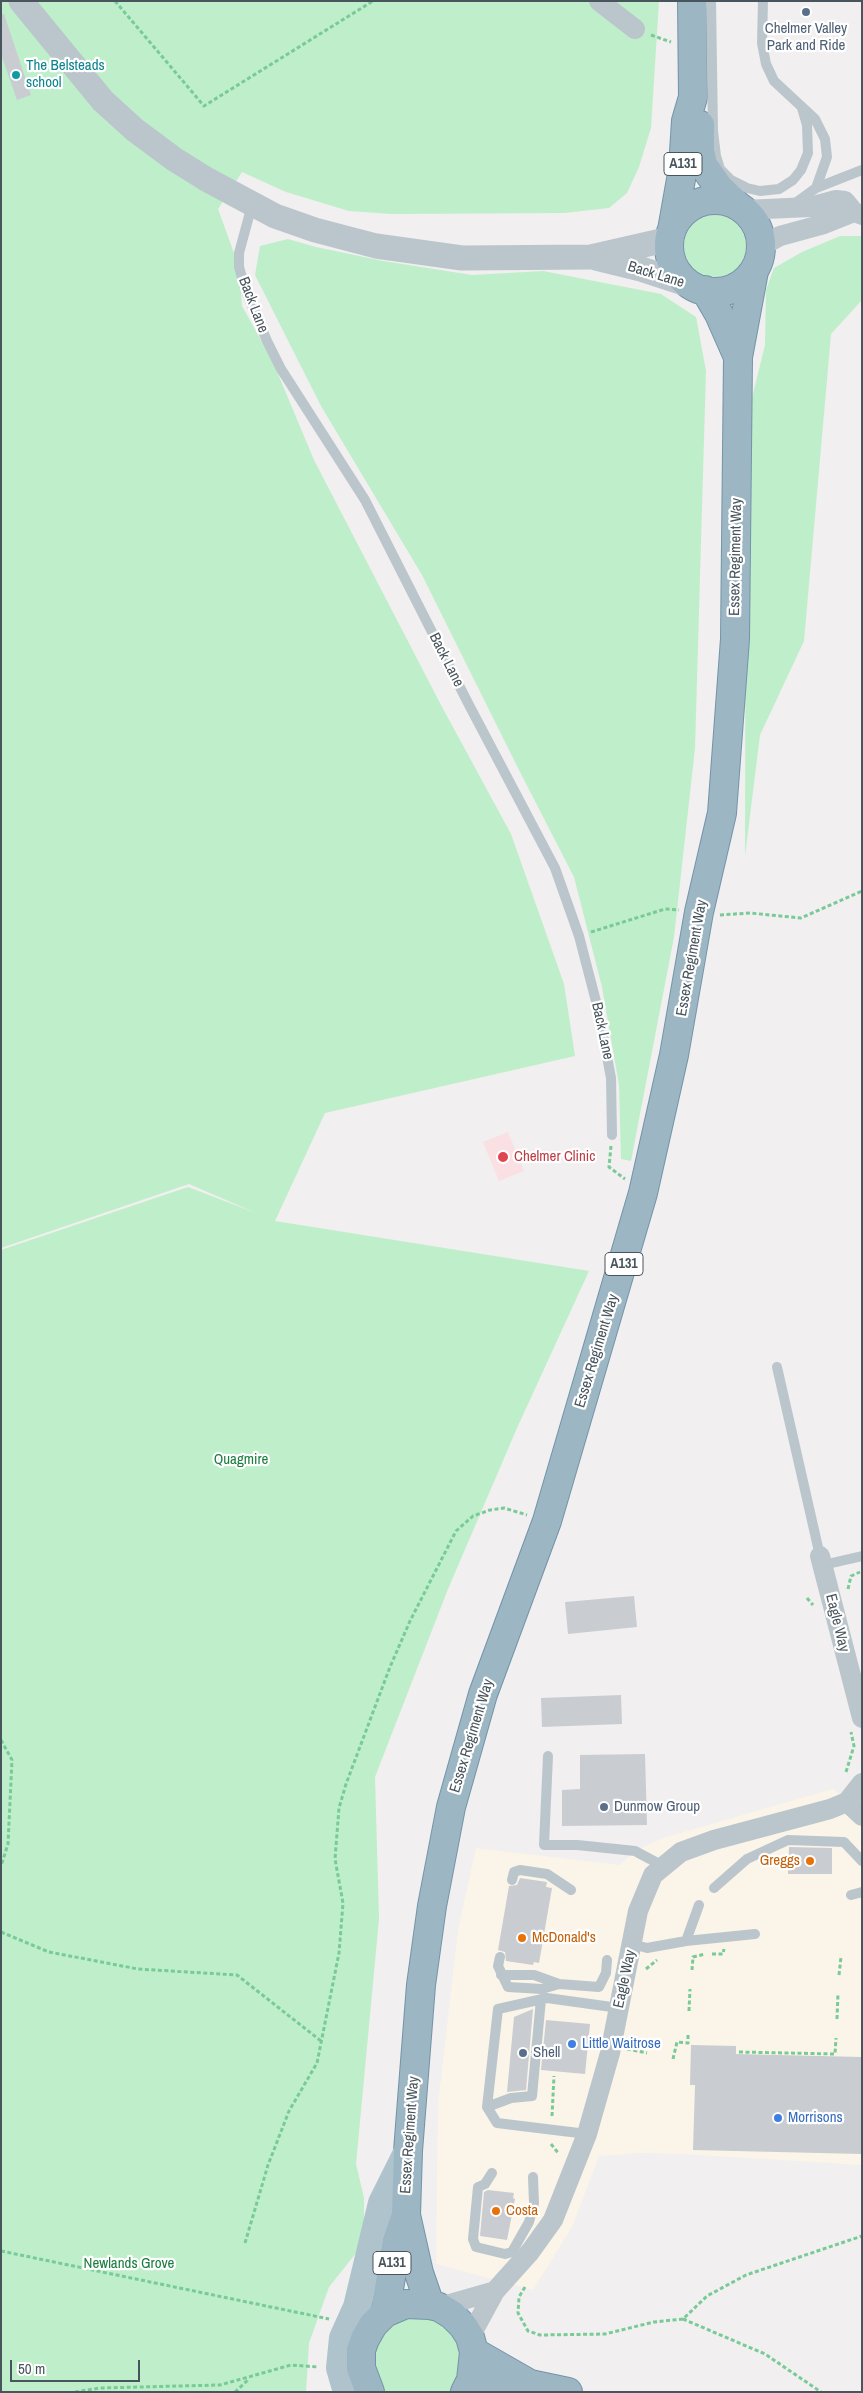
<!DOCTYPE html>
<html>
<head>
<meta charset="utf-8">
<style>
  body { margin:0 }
  #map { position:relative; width:863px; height:2393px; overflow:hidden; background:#f1efef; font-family:"Archivo Narrow",sans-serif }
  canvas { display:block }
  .frame { position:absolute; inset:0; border:2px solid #48555c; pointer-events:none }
  .scale { position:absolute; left:10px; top:2360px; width:130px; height:22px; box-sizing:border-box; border:2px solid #48555c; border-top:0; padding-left:6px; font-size:15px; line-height:18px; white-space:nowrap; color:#48555c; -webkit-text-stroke:4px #fff; paint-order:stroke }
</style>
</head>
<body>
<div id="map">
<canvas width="863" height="2393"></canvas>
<div class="frame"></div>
<div class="scale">50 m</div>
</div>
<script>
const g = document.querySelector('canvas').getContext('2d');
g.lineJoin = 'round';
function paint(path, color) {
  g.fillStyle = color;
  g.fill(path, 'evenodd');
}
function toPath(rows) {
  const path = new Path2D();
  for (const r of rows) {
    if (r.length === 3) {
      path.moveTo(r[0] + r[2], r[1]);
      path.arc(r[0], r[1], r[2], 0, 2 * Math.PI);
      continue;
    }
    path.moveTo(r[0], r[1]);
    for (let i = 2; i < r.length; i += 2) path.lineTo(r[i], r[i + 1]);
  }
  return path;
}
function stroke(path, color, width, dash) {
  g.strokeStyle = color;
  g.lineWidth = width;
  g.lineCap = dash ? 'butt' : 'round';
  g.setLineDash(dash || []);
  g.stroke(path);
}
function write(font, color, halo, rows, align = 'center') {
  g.font = font + ' "Archivo Narrow",sans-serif';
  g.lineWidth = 4.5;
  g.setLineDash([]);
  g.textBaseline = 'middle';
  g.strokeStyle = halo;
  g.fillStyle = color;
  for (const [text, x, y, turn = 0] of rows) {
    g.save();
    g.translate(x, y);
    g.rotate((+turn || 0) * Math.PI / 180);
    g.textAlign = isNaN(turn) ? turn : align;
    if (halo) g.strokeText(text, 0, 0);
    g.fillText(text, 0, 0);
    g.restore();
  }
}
paint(toPath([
  [833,1789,862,1812,862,2165,682,2154,640,2153,599,2156,572,2227,533,2290,436,2264,438,2105,458,1930,476,1848,620,1865,635,1851,663,1838]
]), '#fbf4e9');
paint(toPath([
  [508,1132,524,1171,499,1181,483,1142]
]), '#fae0e2');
paint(toPath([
  [1,1,659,1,651,128,639,167,627,193,609,208,564,213,392,214,349,211,286,192,242,172,218,209,239,267,242,306,273,362,314,460,441,705,511,834,564,984,575,1056,325,1113,275,1221,589,1271,517,1428,448,1589,375,1777,379,1919,356,2164,364,2198,364,2243,329,2287,309,2343,306,2392,1,2392,1,1250,188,1187,256,1213,189,1184,1,1248],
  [715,246,31],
  [840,236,862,236,862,300,831,334,804,641,760,735,745,856,746,422,765,345,766,290,774,268,802,252],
  [288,239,316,247,383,261,472,275,543,271,661,294,696,317,706,371,695,748,674,937,631,1161,621,1159,619,1085,602,987,574,877,519,770,422,575,321,406,255,275,260,246],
  [419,2316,437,2321,452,2333,461,2350,462,2370,456,2387,451,2392,382,2392,375,2384,373,2346,384,2330,400,2319]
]), '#bfeeca');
paint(toPath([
  [4,14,31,95,17,100,1,54,1,15],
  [634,1596,637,1627,568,1634,565,1602],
  [621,1695,622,1724,542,1727,541,1698],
  [645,1754,647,1825,562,1826,562,1790,580,1789,580,1755],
  [789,1847,832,1848,832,1874,788,1874],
  [520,1878,547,1882,546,1887,552,1888,539,1963,534,1962,533,1965,506,1961,505,1952,498,1950,509,1886,517,1885],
  [533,2009,526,2090,507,2092,514,2017],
  [546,2020,590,2024,585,2074,541,2070],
  [691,2045,736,2046,736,2054,862,2057,862,2154,693,2150,695,2085,690,2085],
  [488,2190,514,2193,513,2198,515,2199,507,2240,480,2236,484,2192]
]), '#c9cdd1');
const trunk = toPath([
  [700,125,700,151,703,165,719,188,737,205],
  [715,246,46],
  [672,230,683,168,686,121,693,97,692,1],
  [705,290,719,314,738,357],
  [406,2215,419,2273,430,2305],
  [385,2313,397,2241,406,2215,408,2151,421,1985,432,1906,451,1807,483,1694,547,1521,643,1193,674,1055,699,912,722,813,735,639,738,357,754,271],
  [474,2352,530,2384],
  [467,2388,530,2384,568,2392],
  [370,2392,361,2368,361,2350,365,2339,373,2325,385,2313,406,2304,430,2305,439,2307,452,2315,463,2326,470,2337,474,2352,471,2380,465,2392]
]);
stroke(trunk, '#7394a8', 30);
stroke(toPath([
  [115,1,204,106,373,1],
  [651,35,671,42],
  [720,915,750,913,801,918,862,891],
  [591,932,665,909,679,910],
  [611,1146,609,1167,625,1179],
  [848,1589,851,1576,860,1572],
  [807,1598,813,1605],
  [1,1740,12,1760,8,1844,1,1866],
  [846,1772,854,1746,851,1732],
  [1,1932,49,1952,138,1969,237,1975,321,2041],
  [712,1954,723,1954,724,1949],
  [646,1969,657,1960],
  [692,1970,693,1957,705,1954],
  [839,1975,841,1957],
  [689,2011,690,1989],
  [837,2019,838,1994],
  [627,2049,647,2053],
  [739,2052,835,2054,836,2038],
  [673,2059,677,2042,688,2043,688,2034],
  [552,2116,554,2076],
  [551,2144,559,2154],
  [245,2243,268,2165,289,2111,317,2063,339,1953,343,1903,335,1859,339,1808,346,1784,390,1667,410,1621,456,1531,473,1516,490,1510,504,1508,527,1515],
  [1,2251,329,2319],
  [525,2287,519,2297,518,2313,528,2331,540,2335,605,2334,654,2322,683,2319,707,2296,746,2275,862,2236],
  [683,2319,765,2354,821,2392],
  [75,2392,100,2388,220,2385,291,2365,318,2367],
  [235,2392,249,2379]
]), '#78cb96', 3, [4, 2.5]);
stroke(toPath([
  [711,1,713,131,716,156,720,169,731,180,747,188,760,191,779,189,793,180,801,170,808,153,807,125,802,108],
  [763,1,762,43,766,64,774,81,815,119,825,139,827,157,816,188],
  [794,204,816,188,862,170],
  [252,205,239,253,239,267,246,291,267,341,281,369,365,500,469,705,555,868,579,936,598,1009,611,1078,612,1135],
  [777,1367,820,1556],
  [823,1565,862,1556],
  [548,1756,544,1845,577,1845,635,1851,663,1866],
  [512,1880,514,1872,520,1870,547,1874,571,1890],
  [714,1888,747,1859,788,1840,844,1842,862,1861],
  [851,1895,862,1892],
  [686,1941,699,1905],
  [632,1944,647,1948,686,1941,755,1934],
  [500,1957,498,1966,508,1987,542,1989,559,1984],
  [501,1975,534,1975,559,1984,599,1987,606,1973,607,1960],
  [487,2107,511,2098,532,2096,541,1999],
  [587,2134,497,2123,487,2107,498,2009,547,1998,619,2008],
  [492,2173,485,2184,478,2187,473,2239,476,2247,505,2254,512,2252,529,2222,534,2203,533,2177]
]), '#bbc6cc', 10);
stroke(toPath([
  [599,1,635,29],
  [744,210,810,207,836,200,845,201,854,212,862,215],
  [762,246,780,236,824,224,854,212],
  [820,1556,862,1718],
  [847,1802,862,1816],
  [439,2307,495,2291],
  [470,2337,495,2291,530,2252,553,2220,587,2134,610,2053,638,1911,653,1875,681,1852,714,1840,830,1809,847,1802,862,1783]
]), '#bbc6cc', 20);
stroke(toPath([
  [21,1,103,101,135,130,174,159,206,179,275,216,315,230,376,246,462,258,591,257,670,239],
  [596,258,641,269,693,286]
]), '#bbc6cc', 25);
stroke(toPath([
  [347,2392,340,2368,343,2338,357,2307,382,2203,408,2151]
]), '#afc3cd', 28);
stroke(trunk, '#9cb6c4', 28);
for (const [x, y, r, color] of [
  [806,12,5,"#5c6f8a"],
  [16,75,5,"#0f9aa8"],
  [503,1157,6,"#e0444e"],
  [604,1807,5,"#5c6f8a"],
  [810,1861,5,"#e8710a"],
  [522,1938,5,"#e8710a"],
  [572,2044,5,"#3f7fe0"],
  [523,2053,5,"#5c6f8a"],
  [778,2118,5,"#3f7fe0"],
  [496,2211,5,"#e8710a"]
]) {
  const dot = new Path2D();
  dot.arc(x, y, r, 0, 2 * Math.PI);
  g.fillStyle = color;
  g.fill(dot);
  stroke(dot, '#fff', 2);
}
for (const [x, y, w] of [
  [683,164,38],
  [624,1264,38],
  [392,2263,38]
]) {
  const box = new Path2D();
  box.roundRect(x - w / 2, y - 11.5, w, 23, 4);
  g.fillStyle = '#fff';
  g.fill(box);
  stroke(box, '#48555c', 1);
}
write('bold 14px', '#48555c', null, [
  ["A131",683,164],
  ["A131",624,1264],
  ["A131",392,2263]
]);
write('15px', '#4e5e75', '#fff', [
  ["Chelmer Valley",806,29,"center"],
  ["Park and Ride",806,46,"center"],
  ["Dunmow Group",614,1807],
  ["Shell",533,2053]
], 'left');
write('15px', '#0d838f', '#fff', [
  ["The Belsteads",26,66],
  ["school",26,83]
], 'left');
write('15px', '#48555c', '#fff', [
  ["Back Lane",656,275,17],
  ["Back Lane",253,305,69],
  ["Essex Regiment Way",736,557,-89],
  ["Back Lane",446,660,63],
  ["Essex Regiment Way",692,958,-80],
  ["Back Lane",602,1031,78],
  ["Essex Regiment Way",597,1351,-73],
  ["Eagle Way",837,1623,76],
  ["Essex Regiment Way",472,1736,-73],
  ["Eagle Way",625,1979,-78],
  ["Essex Regiment Way",410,2135,-86]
]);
write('15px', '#be3a42', '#fff', [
  ["Chelmer Clinic",514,1157]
], 'left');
write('15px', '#1a7c3d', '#fff', [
  ["Quagmire",241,1460],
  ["Newlands Grove",129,2264]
]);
write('15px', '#c56008', '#fff', [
  ["Greggs",800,1861,"right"],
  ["McDonald's",532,1938],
  ["Costa",506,2211]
], 'left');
write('15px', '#366cbe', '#fff', [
  ["Little Waitrose",582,2044],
  ["Morrisons",788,2118]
], 'left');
</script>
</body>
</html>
